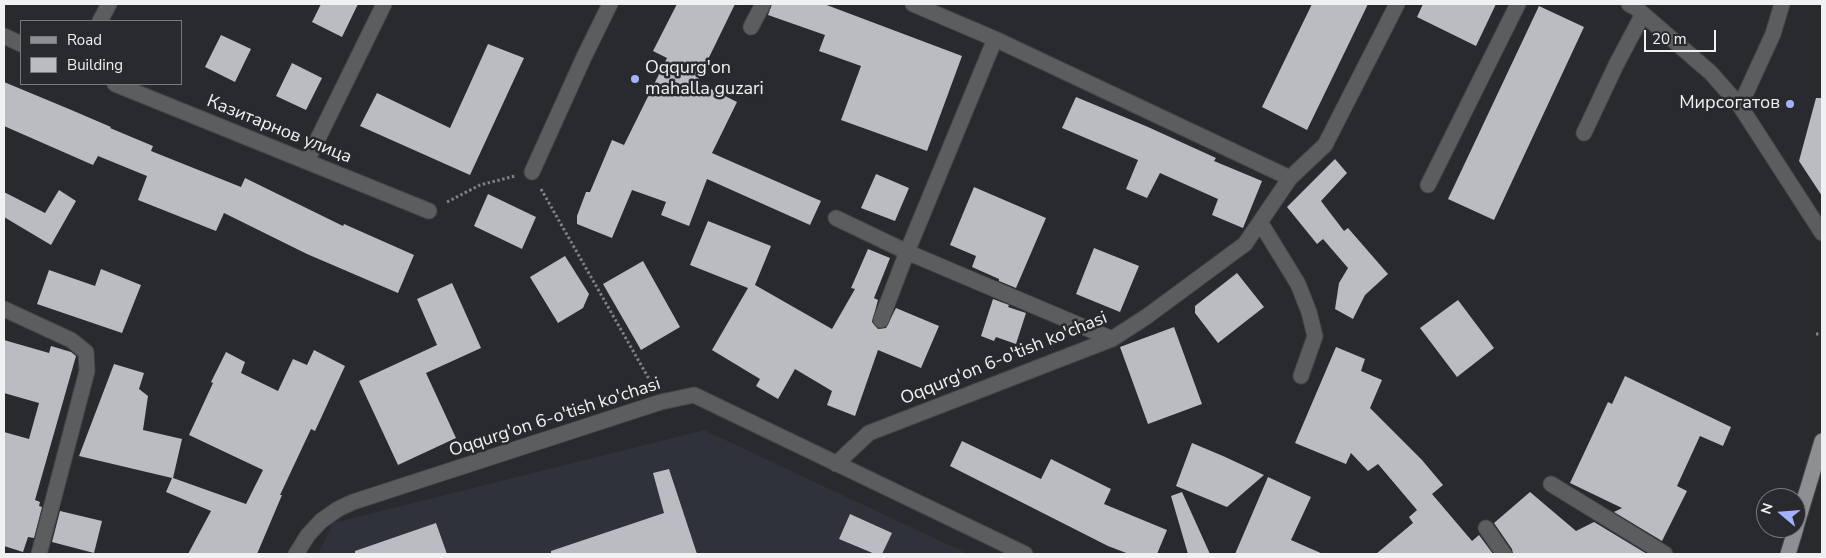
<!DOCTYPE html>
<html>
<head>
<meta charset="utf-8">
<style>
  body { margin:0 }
  #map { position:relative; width:1826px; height:558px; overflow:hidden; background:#292a2e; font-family:"Nunito Sans",sans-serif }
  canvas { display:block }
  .frame { position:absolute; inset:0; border:5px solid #f0f1f3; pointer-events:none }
  .legend { position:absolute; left:20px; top:20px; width:162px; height:65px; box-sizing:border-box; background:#292a2e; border:1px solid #797a7d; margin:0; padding:6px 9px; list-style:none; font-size:15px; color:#f0f1f3 }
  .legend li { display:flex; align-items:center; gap:10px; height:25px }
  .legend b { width:25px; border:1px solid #797a7d }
  .north { position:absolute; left:1756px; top:488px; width:50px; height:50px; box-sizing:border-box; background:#292a2e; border:1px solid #797a7d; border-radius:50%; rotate:288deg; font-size:14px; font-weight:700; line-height:20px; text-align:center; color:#f0f1f3 }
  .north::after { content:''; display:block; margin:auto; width:18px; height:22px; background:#a2b2fd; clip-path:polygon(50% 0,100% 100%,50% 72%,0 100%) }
  .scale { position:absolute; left:1644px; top:30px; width:72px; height:22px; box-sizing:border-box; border:2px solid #f0f1f3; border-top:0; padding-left:6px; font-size:15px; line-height:18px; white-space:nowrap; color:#f0f1f3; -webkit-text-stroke:4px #292a2e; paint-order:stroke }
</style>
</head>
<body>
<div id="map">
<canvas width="1826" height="558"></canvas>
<div class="frame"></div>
<ul class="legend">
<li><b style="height:6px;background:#8e8f93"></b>Road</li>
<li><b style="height:14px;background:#babcc1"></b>Building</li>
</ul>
<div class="north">N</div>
<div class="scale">20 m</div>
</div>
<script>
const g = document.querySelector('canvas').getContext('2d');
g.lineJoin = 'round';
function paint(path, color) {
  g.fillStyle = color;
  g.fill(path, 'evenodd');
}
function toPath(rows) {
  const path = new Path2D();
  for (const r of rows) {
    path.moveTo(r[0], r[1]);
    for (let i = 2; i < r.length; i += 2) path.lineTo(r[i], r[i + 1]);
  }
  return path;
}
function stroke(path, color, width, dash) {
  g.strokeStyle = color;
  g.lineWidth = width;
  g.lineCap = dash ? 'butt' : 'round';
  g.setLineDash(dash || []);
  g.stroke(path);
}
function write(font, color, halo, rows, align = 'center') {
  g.font = font + ' "Nunito Sans",sans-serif';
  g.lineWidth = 5;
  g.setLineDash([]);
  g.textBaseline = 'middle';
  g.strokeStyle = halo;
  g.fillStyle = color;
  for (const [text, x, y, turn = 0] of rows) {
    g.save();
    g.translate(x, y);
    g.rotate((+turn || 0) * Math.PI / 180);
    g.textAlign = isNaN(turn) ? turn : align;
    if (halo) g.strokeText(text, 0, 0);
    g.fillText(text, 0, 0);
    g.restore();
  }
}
paint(toPath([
  [704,430,968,554,318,554,333,523]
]), '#2f313b');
paint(toPath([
  [321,4,358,4,342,37,312,22],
  [677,4,735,4,697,82,737,102,712,153,821,201,810,225,707,179,689,226,661,215,666,202,632,190,612,238,577,224,577,216,586,192,590,192,612,140,624,145,667,58,653,51],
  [772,4,824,4,962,56,927,151,841,120,861,66,819,51,825,35,768,15],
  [1312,4,1368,4,1307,130,1262,107],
  [1423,4,1496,4,1476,46,1417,17],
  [1539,6,1584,27,1494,220,1448,199],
  [221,35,251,49,235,82,205,67],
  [488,44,524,58,470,175,360,126,377,93,450,128],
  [292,63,322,78,306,110,276,96],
  [4,82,69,109,111,127,110,128,153,146,151,151,241,187,245,178,343,226,344,224,414,255,398,293,307,254,224,213,216,231,138,200,147,176,98,156,93,165,4,126],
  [1076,97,1148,127,1216,158,1214,161,1262,181,1243,228,1212,215,1218,199,1160,173,1147,198,1126,189,1138,160,1062,128],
  [1816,98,1822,98,1822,196,1799,161],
  [1335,159,1347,173,1321,201,1344,231,1348,228,1388,274,1365,295,1353,319,1335,309,1339,283,1348,268,1323,239,1317,244,1287,207],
  [876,174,909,188,895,221,861,208],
  [974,187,1046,218,1016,288,999,281,999,279,972,267,976,256,950,245],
  [59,190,76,201,51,245,4,217,4,192,45,213],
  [488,194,536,217,522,249,474,226],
  [708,221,771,246,755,285,832,329,855,289,851,288,868,249,890,258,874,298,878,300,872,322,878,329,886,328,896,308,939,326,921,368,878,350,855,416,827,405,832,391,795,369,778,399,756,386,760,379,712,350,748,288,690,265],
  [1094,248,1139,266,1120,312,1076,294],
  [565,256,589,294,583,308,558,323,530,277],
  [643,261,680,327,641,350,603,284],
  [101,269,141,285,122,333,37,304,49,270,95,286],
  [1237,273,1264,307,1218,343,1195,313,1195,306],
  [452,283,481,348,426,373,456,438,398,465,359,381,437,345,417,299],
  [993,299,1009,305,1008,307,1026,313,1016,344,996,337,994,341,981,336],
  [1458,300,1494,348,1457,377,1420,328],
  [1174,327,1202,404,1148,424,1120,347],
  [4,340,49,353,51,346,71,352,76,356,35,500,40,502,39,506,42,507,34,538,28,537,23,552,4,546,4,432,29,439,39,403,4,393],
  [1336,347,1365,359,1361,371,1382,380,1370,408,1422,460,1443,485,1432,494,1472,541,1479,535,1493,554,1376,554,1413,523,1409,517,1417,510,1378,464,1368,471,1351,453,1346,464,1295,443],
  [314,350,345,366,315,431,311,429,280,495,282,495,257,554,188,554,211,511,166,492,172,478,79,456,114,364,144,373,139,389,148,396,143,430,182,439,173,478,246,504,263,470,189,435,213,383,211,382,226,352,245,362,241,373,278,391,293,359,307,365],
  [1625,376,1731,427,1723,446,1700,436,1677,486,1687,491,1662,541,1614,512,1622,508,1570,483,1608,402,1612,404],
  [962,441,1041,479,1051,459,1111,489,1104,504,1167,530,1157,554,1129,554,1108,546,950,466],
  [1192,443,1223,456,1264,475,1227,507,1176,486],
  [669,469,697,554,551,554,551,551,664,513,653,473],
  [1268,477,1311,497,1291,540,1323,554,1235,554],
  [1182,492,1210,554,1188,554,1171,496],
  [1530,492,1576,531,1594,522,1647,554,1513,554,1512,549,1494,523],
  [60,511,102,521,94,553,52,542],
  [850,514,892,533,882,554,875,554,839,539],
  [436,523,447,554,355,554,355,551]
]), '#babcc1');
const minor = toPath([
  [913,4,995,39,1290,178],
  [1629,4,1636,8,1711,73,1740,106,1822,233],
  [100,21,109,4],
  [751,27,763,4],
  [4,36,21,44],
  [115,84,429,211],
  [1740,106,1773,34,1782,4],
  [1584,133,1616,65,1643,14],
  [307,161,384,4],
  [532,172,584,57,610,4],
  [1428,185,1518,4],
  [836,218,907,252,1112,339],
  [1260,222,1298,284,1309,312,1315,336,1301,376],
  [4,309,71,340,86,352,87,371,39,554],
  [881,320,907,252,995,39],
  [836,464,869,433,1112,339,1146,317,1245,244,1290,178,1325,145,1397,4],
  [1551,484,1665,554],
  [1486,528,1504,554],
  [296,554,308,535,321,521,338,509,353,502,661,402,694,395,1025,554]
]);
const major = toPath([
  [1796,527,1822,441],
  [1788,554,1796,528]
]);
stroke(minor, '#45464a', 17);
stroke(major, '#45464a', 17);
stroke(toPath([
  [541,189,653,386],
  [447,202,480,185,515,176],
  [1816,334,1822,334]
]), '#7f8083', 3, [2.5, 2.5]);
stroke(minor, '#5c5d5f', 15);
stroke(major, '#8e8f93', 15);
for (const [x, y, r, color] of [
  [635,79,5,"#a2b2fd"],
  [1790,104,5,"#a2b2fd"]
]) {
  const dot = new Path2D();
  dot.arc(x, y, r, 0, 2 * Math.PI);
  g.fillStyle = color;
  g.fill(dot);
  stroke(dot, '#292a2e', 2);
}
write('18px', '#f0f1f3', '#292a2e', [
  ["Oqqurg'on",645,69],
  ["mahalla guzari",645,90],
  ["Мирсогатов",1780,104,"right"]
], 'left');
write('18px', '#f0f1f3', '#292a2e', [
  ["Казитарнов улица",279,130,22],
  ["Oqqurg'on 6-o'tish ko'chasi",1004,359,-22],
  ["Oqqurg'on 6-o'tish ko'chasi",555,418,-18]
]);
</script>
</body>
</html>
